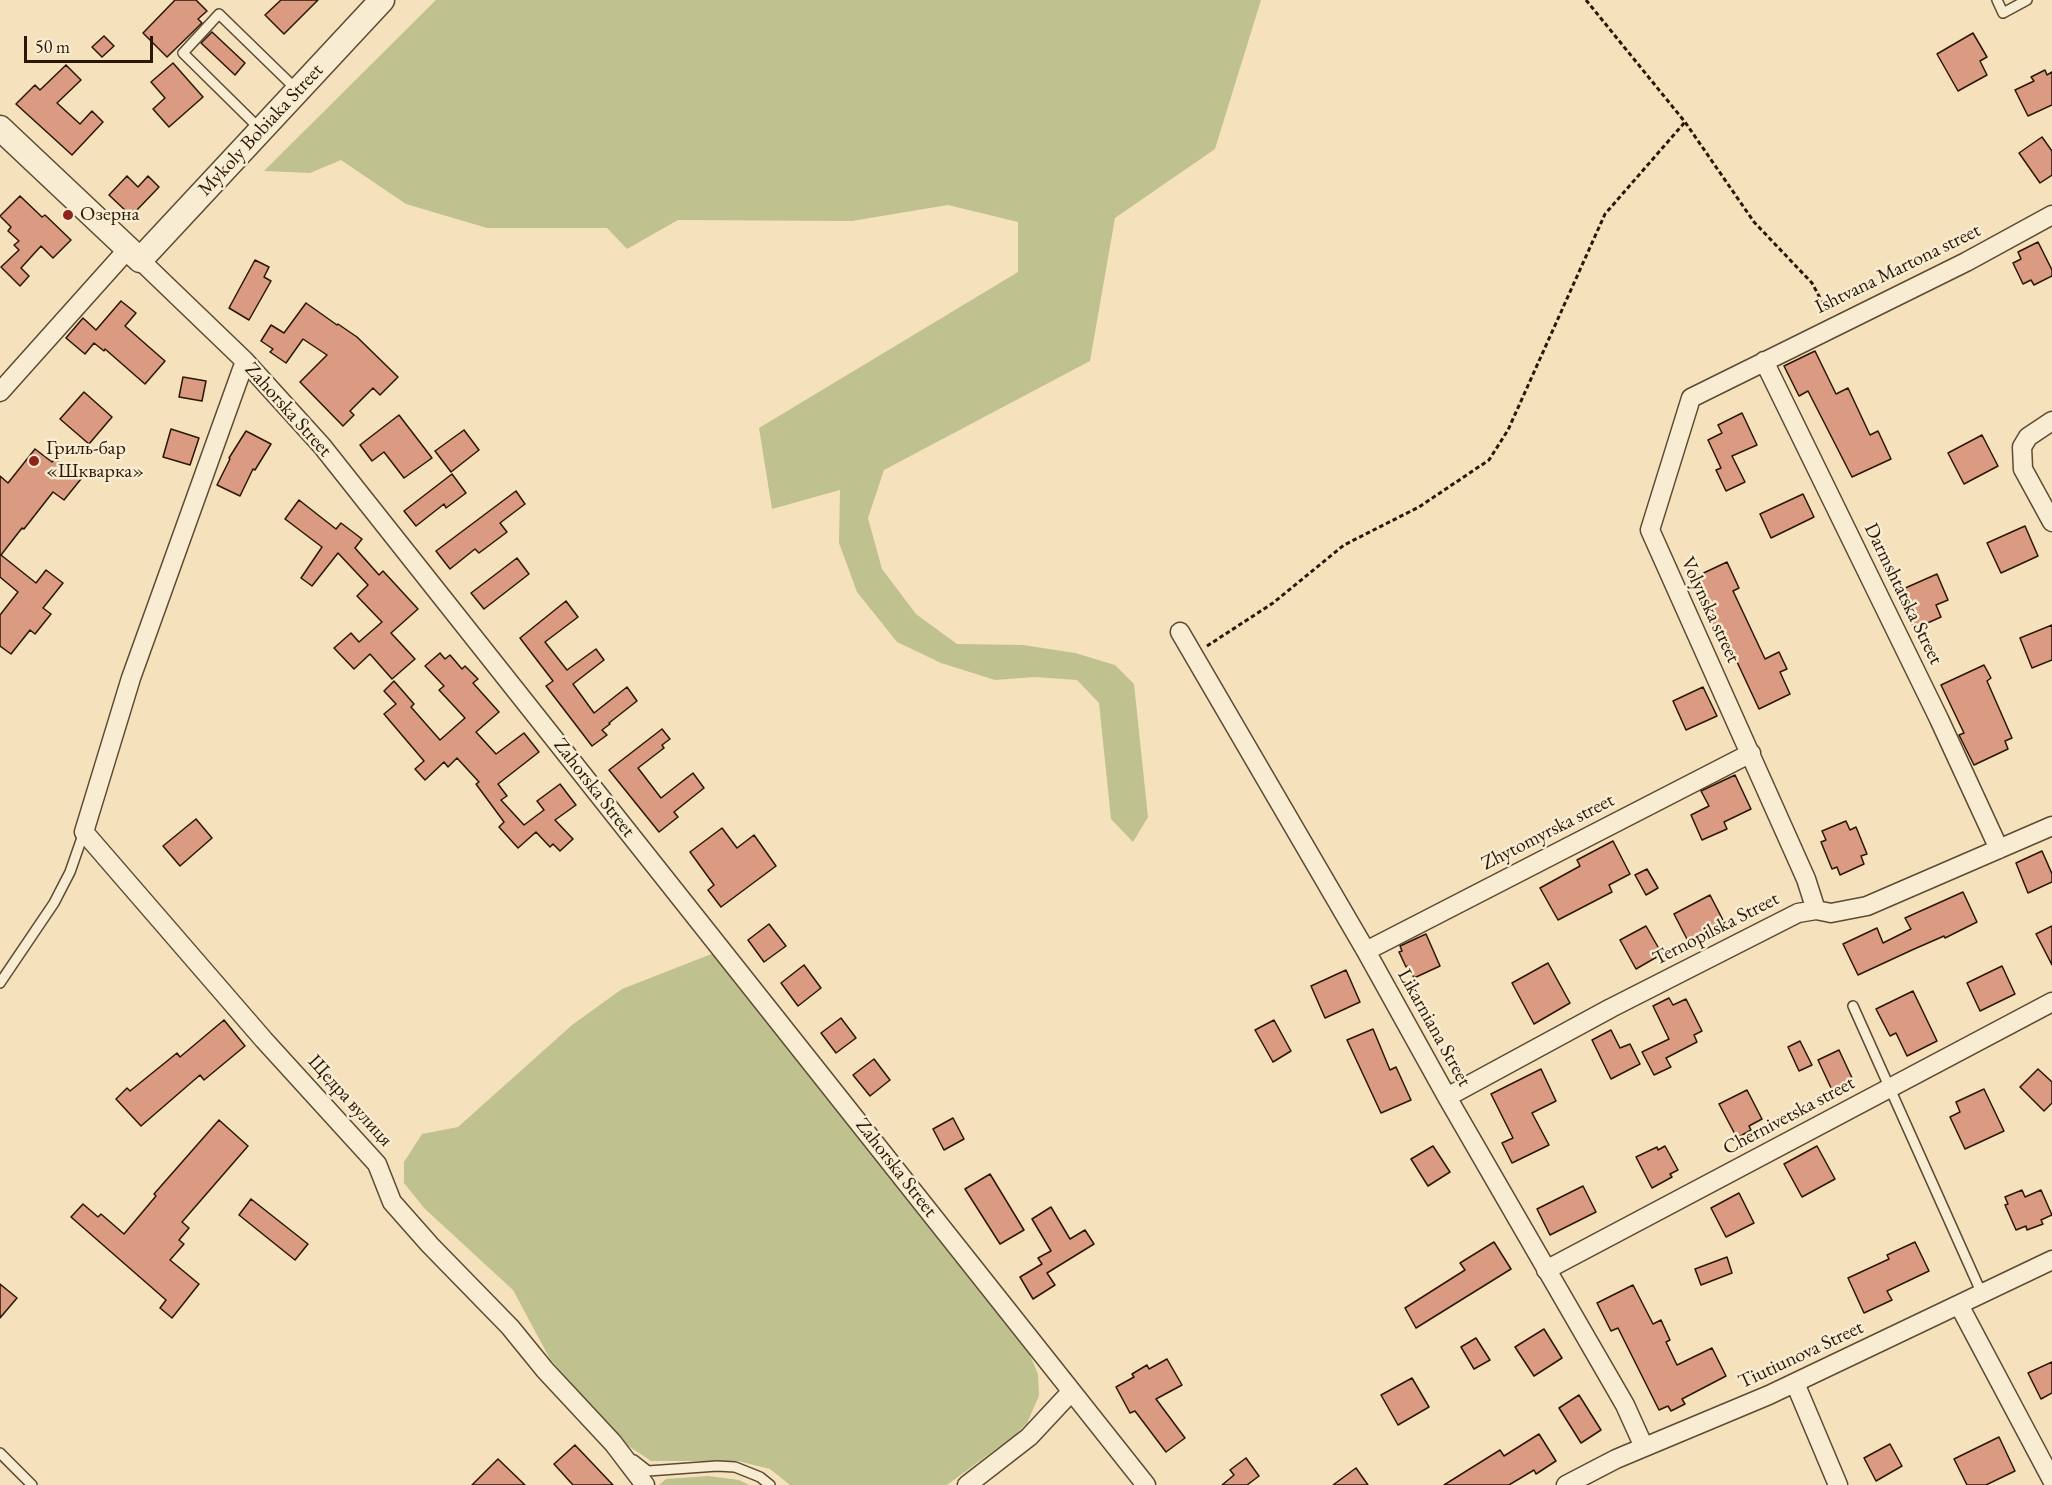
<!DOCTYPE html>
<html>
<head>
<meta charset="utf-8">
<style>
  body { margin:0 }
  #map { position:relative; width:2052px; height:1485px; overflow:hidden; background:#f5e2bc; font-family:"EB Garamond",serif }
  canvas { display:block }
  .scale { position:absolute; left:24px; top:36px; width:129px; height:27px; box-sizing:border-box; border:3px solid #2a1705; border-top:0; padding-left:8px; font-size:18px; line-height:21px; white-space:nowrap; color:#2a1705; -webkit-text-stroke:4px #f8ecd3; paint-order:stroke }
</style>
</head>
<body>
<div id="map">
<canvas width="2052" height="1485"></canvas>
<div class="scale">50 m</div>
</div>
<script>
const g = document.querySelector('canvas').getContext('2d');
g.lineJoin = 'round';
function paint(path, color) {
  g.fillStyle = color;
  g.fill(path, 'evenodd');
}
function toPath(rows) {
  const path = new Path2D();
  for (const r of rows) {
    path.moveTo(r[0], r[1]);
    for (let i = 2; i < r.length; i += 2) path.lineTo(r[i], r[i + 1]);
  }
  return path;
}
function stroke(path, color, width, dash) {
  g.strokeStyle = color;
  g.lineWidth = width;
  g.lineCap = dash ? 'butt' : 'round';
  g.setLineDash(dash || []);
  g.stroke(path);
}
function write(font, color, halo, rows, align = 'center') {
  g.font = font + ' "EB Garamond",serif';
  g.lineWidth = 5;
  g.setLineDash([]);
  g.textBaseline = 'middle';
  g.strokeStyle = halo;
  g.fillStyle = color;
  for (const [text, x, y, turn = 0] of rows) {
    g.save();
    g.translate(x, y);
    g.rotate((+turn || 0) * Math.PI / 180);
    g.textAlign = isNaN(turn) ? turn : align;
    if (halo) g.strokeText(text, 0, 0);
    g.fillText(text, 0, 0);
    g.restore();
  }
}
paint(toPath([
  [436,0,1261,0,1215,149,1115,218,1090,361,884,470,868,518,882,569,916,614,957,644,1023,645,1075,653,1115,665,1134,684,1148,817,1133,842,1111,819,1099,703,1077,680,1035,677,995,680,941,663,897,642,857,592,839,543,840,490,772,509,759,428,1018,272,1018,222,948,205,852,221,678,220,627,249,607,228,487,228,406,204,341,160,310,173,264,171],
  [714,953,1026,1346,1038,1374,1039,1396,1027,1423,1015,1435,947,1485,790,1485,770,1469,738,1461,651,1461,624,1443,550,1359,513,1290,424,1208,404,1183,404,1162,422,1134,458,1127,572,1025,622,989],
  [708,1476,739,1480,749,1485,659,1485,666,1479]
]), '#bfc28e');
const building = toPath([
  [175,0,196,0,207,11,198,19,202,23,167,57,143,33,175,0],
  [281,0,318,0,284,34,265,15,281,0],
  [212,32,245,63,235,75,201,43,212,32],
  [1973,33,1987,57,1980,61,1987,75,1958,91,1937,54,1973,33],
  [104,36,114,46,102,57,92,47,104,36],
  [173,63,203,97,169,127,153,109,165,98,151,82,173,63],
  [66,65,81,80,57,103,80,124,92,111,103,122,72,155,16,104,35,85,40,90,66,65],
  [2045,70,2047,75,2052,72,2052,105,2028,116,2015,90,2034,81,2031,77,2045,70],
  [2042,137,2052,151,2052,175,2040,183,2019,153,2042,137],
  [127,176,138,187,148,176,159,187,136,211,126,211,109,195,127,176],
  [20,196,42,217,45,215,71,240,53,258,41,246,21,268,29,276,20,286,1,267,19,250,14,245,19,241,8,231,11,227,0,216,20,196],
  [2038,242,2052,270,2052,276,2034,285,2031,280,2023,284,2013,263,2021,259,2018,252,2038,242],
  [255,260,269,267,264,277,271,281,249,320,229,308,255,260],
  [121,301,136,313,125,326,165,361,145,384,105,349,104,351,94,343,85,354,66,338,83,318,96,330,121,301],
  [306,303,337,325,338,324,357,337,398,377,380,395,373,388,350,411,354,415,343,426,300,382,327,355,303,339,286,363,270,352,273,349,261,341,271,325,284,333,306,303],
  [1815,351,1836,394,1848,388,1870,435,1878,431,1891,459,1852,477,1808,391,1799,396,1784,366,1815,351],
  [183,377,206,381,202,401,179,397,183,377],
  [84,392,112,417,89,444,60,419,84,392],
  [1742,413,1757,445,1732,456,1745,482,1726,491,1716,470,1721,468,1708,440,1722,433,1718,425,1742,413],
  [399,415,432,458,404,478,384,452,372,461,360,445,399,415],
  [171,429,199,438,190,465,163,457,171,429],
  [464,430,479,450,451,472,435,451,464,430],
  [246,431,271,444,255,470,253,469,240,496,217,485,230,459,229,458,246,431],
  [1982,435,1998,466,1964,484,1948,453,1982,435],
  [35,449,52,462,55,459,81,479,64,500,53,492,24,529,22,528,1,555,36,583,46,570,63,583,43,608,51,614,35,634,30,630,11,654,0,646,0,615,18,592,0,577,0,476,8,483,35,449],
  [452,474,466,493,446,508,444,504,416,526,404,511,452,474],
  [516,491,525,504,500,523,507,532,479,553,475,549,450,569,436,551,516,491],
  [1803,494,1814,517,1771,538,1760,514,1803,494],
  [299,500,336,529,341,523,362,539,355,548,379,575,383,571,418,609,391,633,415,659,392,679,370,654,354,669,334,648,351,633,359,642,382,622,357,596,368,585,338,553,312,586,301,578,322,547,285,519,299,500],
  [2025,526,2038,556,2001,573,1987,543,2025,526],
  [517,558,529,574,484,609,471,593,517,558],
  [1727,562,1739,588,1733,591,1765,659,1779,652,1787,669,1780,672,1790,694,1759,709,1731,649,1725,652,1693,578,1727,562],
  [1937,574,1948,600,1936,605,1941,617,1914,629,1906,609,1912,609,1903,589,1937,574],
  [566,601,578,617,545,642,567,670,596,649,604,660,573,684,594,713,627,687,637,701,609,723,610,724,602,730,607,735,592,746,546,686,553,681,520,638,566,601],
  [2052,625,2052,660,2032,668,2020,638,2052,625],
  [440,653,445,659,450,655,462,669,465,666,478,679,473,683,499,712,476,732,496,754,524,733,539,752,498,784,507,796,501,800,524,825,544,810,537,801,560,784,576,805,555,820,573,839,560,851,553,844,550,847,536,832,518,848,499,827,504,822,476,784,479,782,457,758,448,767,444,762,425,780,415,769,424,761,384,714,396,704,384,691,394,681,414,704,411,707,440,740,465,718,439,690,444,686,425,666,440,653],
  [1984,665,1991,678,1987,681,2012,738,2005,741,2008,749,1974,765,1959,735,1964,733,1941,685,1984,665],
  [1703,687,1717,716,1686,730,1673,701,1703,687],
  [662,729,670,739,662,745,664,748,638,768,661,798,693,773,704,788,674,812,678,817,659,832,609,770,662,729],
  [1735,775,1751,809,1724,822,1727,829,1702,840,1691,815,1709,806,1701,791,1735,775],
  [196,819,212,838,180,866,163,846,196,819],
  [1846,821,1850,830,1856,827,1867,854,1861,856,1864,864,1840,875,1837,867,1832,869,1821,842,1826,840,1822,831,1846,821],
  [722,828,737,848,754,835,776,866,721,907,708,890,714,885,690,852,722,828],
  [1613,841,1630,874,1609,885,1612,892,1558,920,1540,888,1580,866,1577,860,1613,841],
  [2042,851,2052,874,2052,882,2028,893,2016,863,2042,851],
  [1647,869,1658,888,1646,895,1635,875,1647,869],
  [1963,892,1977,922,1945,938,1944,936,1912,950,1858,975,1843,944,1877,928,1883,943,1911,929,1905,918,1963,892],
  [1710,895,1725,924,1689,943,1674,914,1710,895],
  [769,924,786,946,764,962,748,940,769,924],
  [1646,926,1662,954,1636,969,1620,940,1646,926],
  [2052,926,2052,965,2036,934,2052,926],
  [1426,934,1440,966,1414,978,1408,966,1406,967,1399,952,1402,951,1400,946,1426,934],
  [1548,963,1570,1003,1534,1024,1512,983,1548,963],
  [804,965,821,988,798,1006,781,983,804,965],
  [2002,966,2015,994,1980,1011,1967,983,2002,966],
  [1346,970,1360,1002,1325,1018,1311,986,1346,970],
  [1913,991,1937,1041,1907,1056,1896,1033,1890,1036,1876,1009,1913,991],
  [1669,998,1673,1005,1686,999,1702,1031,1694,1035,1697,1042,1666,1058,1671,1067,1654,1075,1642,1052,1669,1039,1653,1006,1669,998],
  [841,1018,856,1038,836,1053,821,1033,841,1018],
  [224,1020,245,1046,204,1080,200,1075,141,1126,116,1099,127,1088,130,1091,177,1053,180,1057,224,1020],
  [1274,1020,1291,1051,1273,1062,1255,1030,1274,1020],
  [1373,1029,1390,1070,1396,1067,1411,1100,1381,1113,1347,1040,1373,1029],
  [1611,1030,1620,1048,1630,1044,1640,1064,1611,1079,1592,1040,1611,1030],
  [1800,1041,1812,1065,1799,1071,1788,1047,1800,1041],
  [1839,1050,1853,1080,1832,1090,1818,1060,1839,1050],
  [874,1059,890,1080,870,1096,853,1075,874,1059],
  [1541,1069,1556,1101,1532,1113,1549,1145,1512,1163,1502,1143,1513,1138,1491,1094,1541,1069],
  [2038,1069,2052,1082,2052,1103,2044,1111,2020,1087,2038,1069],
  [1984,1089,2004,1131,1965,1149,1950,1117,1960,1112,1956,1102,1984,1089],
  [1747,1090,1762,1119,1749,1126,1751,1130,1737,1138,1719,1104,1747,1090],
  [953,1118,964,1139,944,1150,933,1129,953,1118],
  [219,1120,248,1146,182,1222,189,1228,179,1240,184,1244,170,1260,199,1284,172,1318,160,1308,166,1300,71,1217,83,1204,98,1217,101,1214,124,1234,156,1196,154,1194,219,1120],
  [1433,1146,1450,1172,1428,1186,1411,1159,1433,1146],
  [1665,1146,1678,1170,1670,1174,1672,1177,1652,1188,1636,1157,1657,1147,1658,1150,1665,1146],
  [1817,1146,1835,1179,1802,1197,1784,1164,1817,1146],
  [990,1174,1024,1230,1000,1244,965,1189,990,1174],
  [1583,1186,1596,1212,1550,1235,1537,1209,1583,1186],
  [2022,1190,2025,1197,2041,1190,2052,1215,2041,1220,2043,1224,2027,1230,2026,1226,2016,1230,2005,1205,2008,1204,2005,1197,2022,1190],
  [1739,1193,1754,1223,1726,1237,1711,1208,1739,1193],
  [251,1199,308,1244,295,1260,239,1215,251,1199],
  [1051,1207,1070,1239,1085,1230,1094,1244,1047,1273,1055,1285,1033,1299,1020,1277,1042,1264,1038,1258,1051,1251,1032,1219,1051,1207],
  [1494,1242,1511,1269,1416,1328,1405,1308,1465,1270,1460,1263,1494,1242],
  [1915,1242,1929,1271,1887,1291,1892,1300,1864,1313,1848,1278,1889,1259,1887,1255,1915,1242],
  [1727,1257,1732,1273,1701,1285,1695,1269,1727,1257],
  [0,1284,17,1298,0,1318,0,1284],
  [1633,1285,1653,1324,1661,1320,1670,1340,1666,1342,1677,1365,1712,1348,1726,1376,1682,1399,1685,1404,1671,1411,1668,1406,1659,1410,1618,1328,1611,1331,1597,1303,1633,1285],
  [1544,1329,1562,1358,1534,1376,1515,1347,1544,1329],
  [1476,1338,1490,1360,1474,1369,1461,1347,1476,1338],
  [1167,1359,1182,1385,1156,1399,1185,1438,1166,1452,1135,1411,1130,1413,1116,1387,1134,1377,1132,1374,1147,1365,1149,1369,1167,1359],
  [2052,1362,2052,1393,2041,1399,2028,1373,2052,1362],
  [1412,1378,1429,1407,1398,1425,1381,1395,1412,1378],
  [1579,1395,1601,1430,1581,1443,1559,1408,1579,1395],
  [1539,1434,1556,1461,1536,1474,1534,1470,1509,1485,1444,1485,1500,1450,1504,1456,1539,1434],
  [1999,1437,2015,1471,1986,1485,1967,1485,1954,1459,1999,1437],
  [1890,1444,1902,1466,1876,1481,1864,1458,1890,1444],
  [575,1445,613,1485,573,1485,554,1464,575,1445],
  [1246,1458,1259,1476,1247,1485,1222,1485,1234,1475,1230,1470,1246,1458],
  [498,1459,525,1485,472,1485,498,1459],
  [1356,1468,1368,1485,1333,1485,1356,1468]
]);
paint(building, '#db9a82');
stroke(building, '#2a1705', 1.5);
const service = toPath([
  [1997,0,2003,13,2027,0],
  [261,130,183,53,219,14,296,89],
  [0,983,54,903,70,872,84,832],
  [1853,1006,1982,1294],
  [0,1453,32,1485],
  [634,1460,648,1471,717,1466,735,1467,760,1477,770,1485]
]);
const minor = toPath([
  [140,260,245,361,322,446,1146,1485],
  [245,361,131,678,84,832,264,1040,377,1164,392,1202,430,1245,510,1327,545,1370,613,1443,645,1485],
  [1764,361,1939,719,1999,849],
  [0,392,128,249],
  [2052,421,2028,437,2022,447,2023,469,2052,522],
  [1180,632,1366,951,1447,1097,1625,1405,1644,1447],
  [1816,910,1806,879,1650,530,1691,398,1966,262,2052,215],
  [1366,951,1751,753],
  [1447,1097,1611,1008,1798,913,1816,910,1831,913,1867,906,2052,826],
  [1546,1270,2052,1002],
  [1959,1305,2052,1480],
  [1795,1383,1838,1485],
  [967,1485,1029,1437,1071,1392],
  [1566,1485,1616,1459,1769,1395,2052,1260]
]);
const tertiary = toPath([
  [0,128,140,260,382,0]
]);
stroke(service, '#5d4a33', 12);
stroke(minor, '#5d4a33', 21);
stroke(tertiary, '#5d4a33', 27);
stroke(toPath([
  [1586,0,1685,122,1754,222,1812,283,1827,311],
  [1207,646,1273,603,1344,545,1419,507,1489,460,1508,430,1605,214,1685,122]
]), '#2a1705', 3, [4.5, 3]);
stroke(service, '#f8ecd3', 9);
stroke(minor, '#f8ecd3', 18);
stroke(tertiary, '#f8ecd3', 24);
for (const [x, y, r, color] of [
  [68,215,6,"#8f2418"],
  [34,461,6,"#8f2418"]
]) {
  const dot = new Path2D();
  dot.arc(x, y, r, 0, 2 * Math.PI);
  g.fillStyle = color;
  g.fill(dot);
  stroke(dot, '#f8ecd3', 2);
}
write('20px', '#2a1705', '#f8ecd3', [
  ["Mykoly Bobiaka Street",261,130,-47],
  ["Ishtvana Martona street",1898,269,-26],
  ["Zahorska Street",288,410,48],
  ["Darmshtatska Street",1903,594,64],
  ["Volynska street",1710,610,65],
  ["Zahorska Street",594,788,52],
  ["Zhytomyrska street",1548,832,-27],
  ["Ternopilska Street",1716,929,-27],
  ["Likarniana Street",1434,1028,61],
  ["Щедра вулиця",350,1101,48],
  ["Chernivetska street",1789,1116,-28],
  ["Zahorska Street",896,1168,52],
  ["Tiutiunova Street",1801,1355,-25]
]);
write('20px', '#2a1705', '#f8ecd3', [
  ["Озерна",80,215],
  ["Гриль-бар",46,449],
  ["«Шкварка»",46,472]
], 'left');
</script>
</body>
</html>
